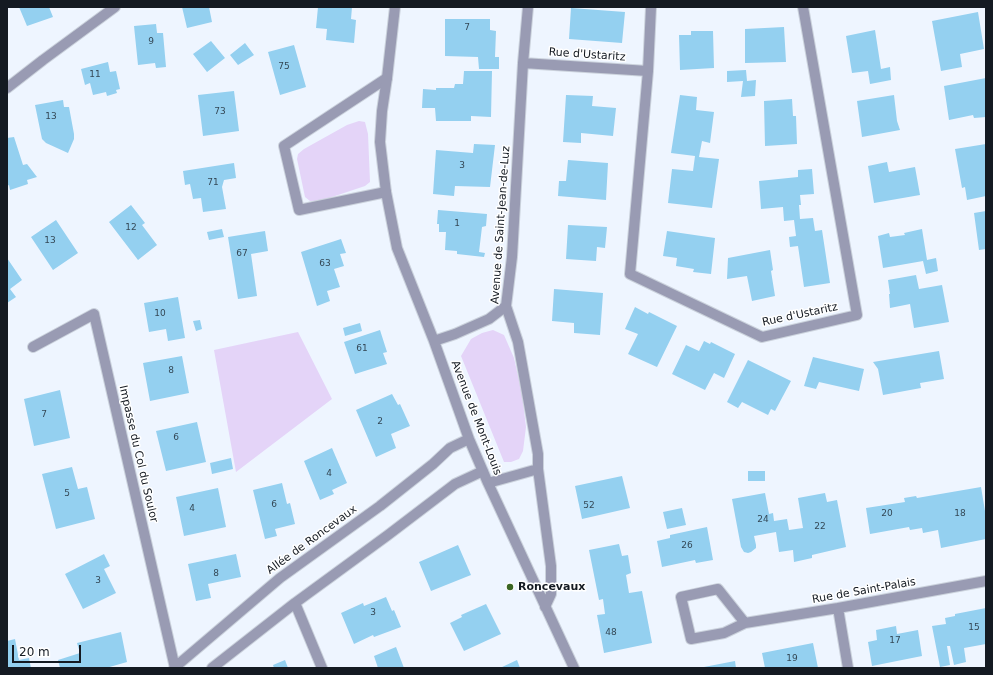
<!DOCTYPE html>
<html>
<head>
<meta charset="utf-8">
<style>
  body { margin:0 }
  #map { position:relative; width:993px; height:675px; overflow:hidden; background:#eef5ff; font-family:"DejaVu Sans",sans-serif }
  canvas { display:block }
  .frame { position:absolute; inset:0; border:8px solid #141a22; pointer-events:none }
  .scale { position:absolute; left:12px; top:645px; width:69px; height:18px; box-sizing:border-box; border:2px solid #141a22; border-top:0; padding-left:5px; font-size:12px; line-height:14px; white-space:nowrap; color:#141a22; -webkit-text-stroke:3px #fff; paint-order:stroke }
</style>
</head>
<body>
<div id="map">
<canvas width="993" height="675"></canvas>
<div class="frame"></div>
<div class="scale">20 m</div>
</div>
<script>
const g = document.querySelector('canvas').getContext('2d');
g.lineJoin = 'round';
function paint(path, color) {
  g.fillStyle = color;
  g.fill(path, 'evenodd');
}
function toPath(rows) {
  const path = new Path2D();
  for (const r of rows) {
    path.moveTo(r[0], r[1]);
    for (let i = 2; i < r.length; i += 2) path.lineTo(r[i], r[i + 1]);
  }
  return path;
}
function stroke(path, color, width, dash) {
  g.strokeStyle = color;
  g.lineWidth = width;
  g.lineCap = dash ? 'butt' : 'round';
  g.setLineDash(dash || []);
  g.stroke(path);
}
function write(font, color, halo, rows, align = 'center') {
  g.font = font + ' "DejaVu Sans",sans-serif';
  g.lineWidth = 3;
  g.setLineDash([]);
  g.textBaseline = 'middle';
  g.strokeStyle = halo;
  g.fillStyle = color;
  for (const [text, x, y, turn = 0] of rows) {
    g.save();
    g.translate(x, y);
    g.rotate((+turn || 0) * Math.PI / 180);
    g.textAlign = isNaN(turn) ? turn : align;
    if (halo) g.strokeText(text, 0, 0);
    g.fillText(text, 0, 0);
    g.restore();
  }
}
paint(toPath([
  [359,121,365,122,368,134,370,182,365,186,317,202,310,201,305,197,297,159,298,154,304,149,347,125],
  [493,330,504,335,514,358,522,394,526,427,523,451,519,459,511,462,504,462,461,356,471,339,482,333],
  [298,332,332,399,236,472,214,350]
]), '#e4d4f8');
paint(toPath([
  [19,7,49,7,53,17,27,26],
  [182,7,209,7,212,22,187,28],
  [318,7,352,7,351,19,356,20,354,43,326,40,327,29,316,28],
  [571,8,625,12,622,43,569,39],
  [978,12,984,49,960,54,962,67,941,71,932,21],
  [445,19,490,19,490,30,496,31,495,57,499,57,499,69,479,69,478,57,445,56],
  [156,24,157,33,163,33,166,67,156,68,155,63,138,65,134,26],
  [784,27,786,62,745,63,745,29],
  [875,30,881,69,890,67,891,80,870,84,868,71,852,73,846,36],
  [691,31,713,31,714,68,680,70,679,35,691,35],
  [211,41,225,58,207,72,193,54],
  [245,43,254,55,238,65,230,55],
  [294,45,306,87,280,95,268,52],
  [108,62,110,72,116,71,120,89,116,90,117,93,107,96,106,92,93,95,90,83,85,85,81,69],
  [746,70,747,81,756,80,755,96,741,97,743,81,727,82,727,71],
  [464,71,492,71,491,117,471,116,471,121,436,121,435,108,422,108,423,89,436,90,436,88,454,88,455,84,463,84],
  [986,78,986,117,974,118,973,115,949,120,944,86],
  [234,91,239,131,203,136,198,95],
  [566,95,593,96,592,106,616,108,613,136,581,133,581,143,563,142],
  [680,95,697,97,696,110,714,112,710,143,702,141,699,157,719,159,712,208,668,203,672,169,693,171,695,156,671,153],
  [894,95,897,121,900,130,862,137,857,101],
  [792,99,793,116,796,116,797,144,765,146,764,101],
  [63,100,64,107,69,107,74,134,74,139,68,153,46,143,42,139,35,105],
  [14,137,23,165,27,164,37,177,27,180,28,184,10,190,9,185,7,186,7,138],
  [474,144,495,145,490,187,455,186,454,196,433,194,436,150,473,153],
  [986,144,986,196,967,200,965,187,962,188,955,149],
  [568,160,608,163,606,200,558,196,559,181,566,181],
  [887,162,889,172,915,167,920,195,874,203,868,166],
  [234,163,236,178,224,180,222,187,226,209,203,212,201,198,193,199,190,184,185,185,183,171],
  [812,169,814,194,800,195,801,205,799,205,800,219,813,218,815,231,822,230,830,283,804,287,798,246,790,247,789,237,796,236,794,220,784,221,783,207,761,209,759,181,798,177,798,170],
  [131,205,145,223,142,225,157,245,138,260,109,222],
  [438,210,487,214,486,226,482,227,479,252,485,253,484,257,457,254,457,251,445,250,446,232,439,232,439,224,437,224],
  [986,211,986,249,979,250,974,213],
  [56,220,78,253,53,270,31,237],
  [568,225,607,227,605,248,597,247,596,261,566,259],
  [222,229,224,237,209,240,207,232],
  [922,229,927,260,936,258,938,271,926,274,923,261,883,268,878,236,889,233,890,237,905,235,904,233],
  [265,231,268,251,251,254,257,296,238,299,228,237],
  [667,231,715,238,711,274,693,272,694,269,676,266,677,258,663,256],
  [341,239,346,253,340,254,344,266,334,269,340,287,327,291,330,301,317,306,301,252],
  [770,250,773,270,771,271,775,296,752,301,747,276,727,279,728,258],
  [7,258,22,280,10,289,16,297,7,303],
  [916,275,919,289,942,285,949,322,914,328,910,304,890,308,889,294,890,294,888,280],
  [554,289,603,293,600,335,574,333,574,323,552,321],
  [178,297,185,338,168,341,166,329,149,332,144,303],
  [635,307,648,314,649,312,677,326,657,367,628,354,638,334,625,329],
  [200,320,202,329,196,331,193,321],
  [360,323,362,331,345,336,343,328],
  [380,330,387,352,383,353,387,364,355,374,344,342],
  [704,341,710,344,711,342,735,354,724,378,714,373,705,390,672,374,686,345,699,351],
  [939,351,944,379,920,383,921,388,883,395,878,369,873,362],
  [182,356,189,393,150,401,143,363],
  [813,357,864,369,859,391,819,382,816,389,804,386],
  [748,360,791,381,775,411,771,409,768,415,742,402,738,408,727,402],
  [60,390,70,438,34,446,24,399],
  [392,394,398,405,400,404,410,426,391,434,396,448,376,457,356,410],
  [197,422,206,462,166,471,156,431],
  [332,448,347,483,332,490,334,494,320,500,304,461],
  [231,458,233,469,212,474,210,463],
  [72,467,78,489,87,487,95,519,56,529,42,474],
  [748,471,765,471,765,481,748,481],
  [622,476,630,508,582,519,575,486],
  [282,483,287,504,290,503,295,524,275,529,277,536,265,539,253,490],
  [981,487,986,517,986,539,941,548,938,530,923,533,922,528,910,530,909,527,870,534,866,508,905,502,904,498,916,496,917,498],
  [218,488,226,527,184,536,176,497],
  [765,493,769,514,773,513,774,521,787,519,789,530,803,528,798,498,825,493,827,502,837,500,846,547,812,555,812,558,794,562,793,550,779,552,776,532,754,536,756,545,756,548,751,552,748,553,744,552,741,547,732,499],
  [682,508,686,525,667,529,663,512],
  [707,527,713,560,696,563,695,560,662,567,657,541,670,538,670,535],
  [619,544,622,556,628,555,631,573,626,575,629,593,642,591,652,643,604,653,597,615,605,614,603,599,599,600,589,550],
  [458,545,471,575,431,591,419,562],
  [104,554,110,566,104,569,116,593,83,609,65,574],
  [236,554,241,577,208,584,211,598,196,601,188,564],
  [386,597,392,611,394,610,401,627,374,637,373,635,354,644,341,613,363,603,364,606],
  [486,604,501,634,464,651,450,623,462,617,461,615],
  [986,608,986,644,964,648,966,662,954,665,950,646,947,646,950,665,940,667,932,626,946,624,945,618,955,616,955,614],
  [896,626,897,634,918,630,922,656,872,666,868,642,877,640,876,630],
  [121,632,127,662,106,668,60,668,58,660,80,653,77,643],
  [15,639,19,660,29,658,31,668,7,668,7,641],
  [813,643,818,668,765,668,762,653],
  [396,647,404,668,378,668,374,656],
  [285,660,288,668,274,668,273,665],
  [517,660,520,668,500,668],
  [735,661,736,668,704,668,704,667]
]), '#94d0f0');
const service = toPath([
  [386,192,299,210,284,146,387,78]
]);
const minor = toPath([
  [395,7,387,78,382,111,380,142,386,192,397,248,434,341,469,439,488,483,574,668],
  [528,7,523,63,512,257,506,306,518,342,538,454,538,469,551,566,551,594,545,607],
  [651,7,648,71,630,274,762,337,857,315,803,7],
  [523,63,648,71],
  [7,88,43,60,115,7],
  [434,341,455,334,489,319,506,306],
  [33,347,94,314,175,668],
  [488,483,538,469],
  [295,603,322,668],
  [838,608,848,668],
  [745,623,718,589,681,597,691,639,724,633,745,623,838,608,986,581],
  [174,668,280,578,380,506,433,464,450,448,469,439],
  [212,668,295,603,388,535,455,484,483,471]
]);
stroke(service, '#cbd2dc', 12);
stroke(minor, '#cbd2dc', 12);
stroke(service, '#999bb3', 10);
stroke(minor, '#999bb3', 10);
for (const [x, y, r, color] of [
  [510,587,4,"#3b6623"]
]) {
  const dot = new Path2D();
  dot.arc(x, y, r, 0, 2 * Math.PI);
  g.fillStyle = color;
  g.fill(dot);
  stroke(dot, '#fff', 1.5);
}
write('9px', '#344856', null, [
  ["7",467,28],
  ["9",151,42],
  ["75",284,67],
  ["11",95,75],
  ["73",220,112],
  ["13",51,117],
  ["3",462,166],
  ["71",213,183],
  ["1",457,224],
  ["12",131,228],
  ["13",50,241],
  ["67",242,254],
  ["63",325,264],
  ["10",160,314],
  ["61",362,349],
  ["8",171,371],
  ["7",44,415],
  ["2",380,422],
  ["6",176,438],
  ["4",329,474],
  ["5",67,494],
  ["6",274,505],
  ["52",589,506],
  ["4",192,509],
  ["20",887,514],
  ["18",960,514],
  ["24",763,520],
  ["22",820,527],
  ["26",687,546],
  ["8",216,574],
  ["3",98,581],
  ["3",373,613],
  ["15",974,628],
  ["48",611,633],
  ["17",895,641],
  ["19",792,659]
]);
write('11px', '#141a22', '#fff', [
  ["Rue d'Ustaritz",587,55,4],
  ["Avenue de Saint-Jean-de-Luz",501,225,-86],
  ["Rue d'Ustaritz",800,315,-12],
  ["Avenue de Mont-Louis",476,418,69],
  ["Impasse du Col du Soulor",138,454,77],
  ["Allée de Roncevaux",312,540,-36],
  ["Rue de Saint-Palais",864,591,-10]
]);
write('bold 11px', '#141a22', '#fff', [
  ["Roncevaux",518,587]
], 'left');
</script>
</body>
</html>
